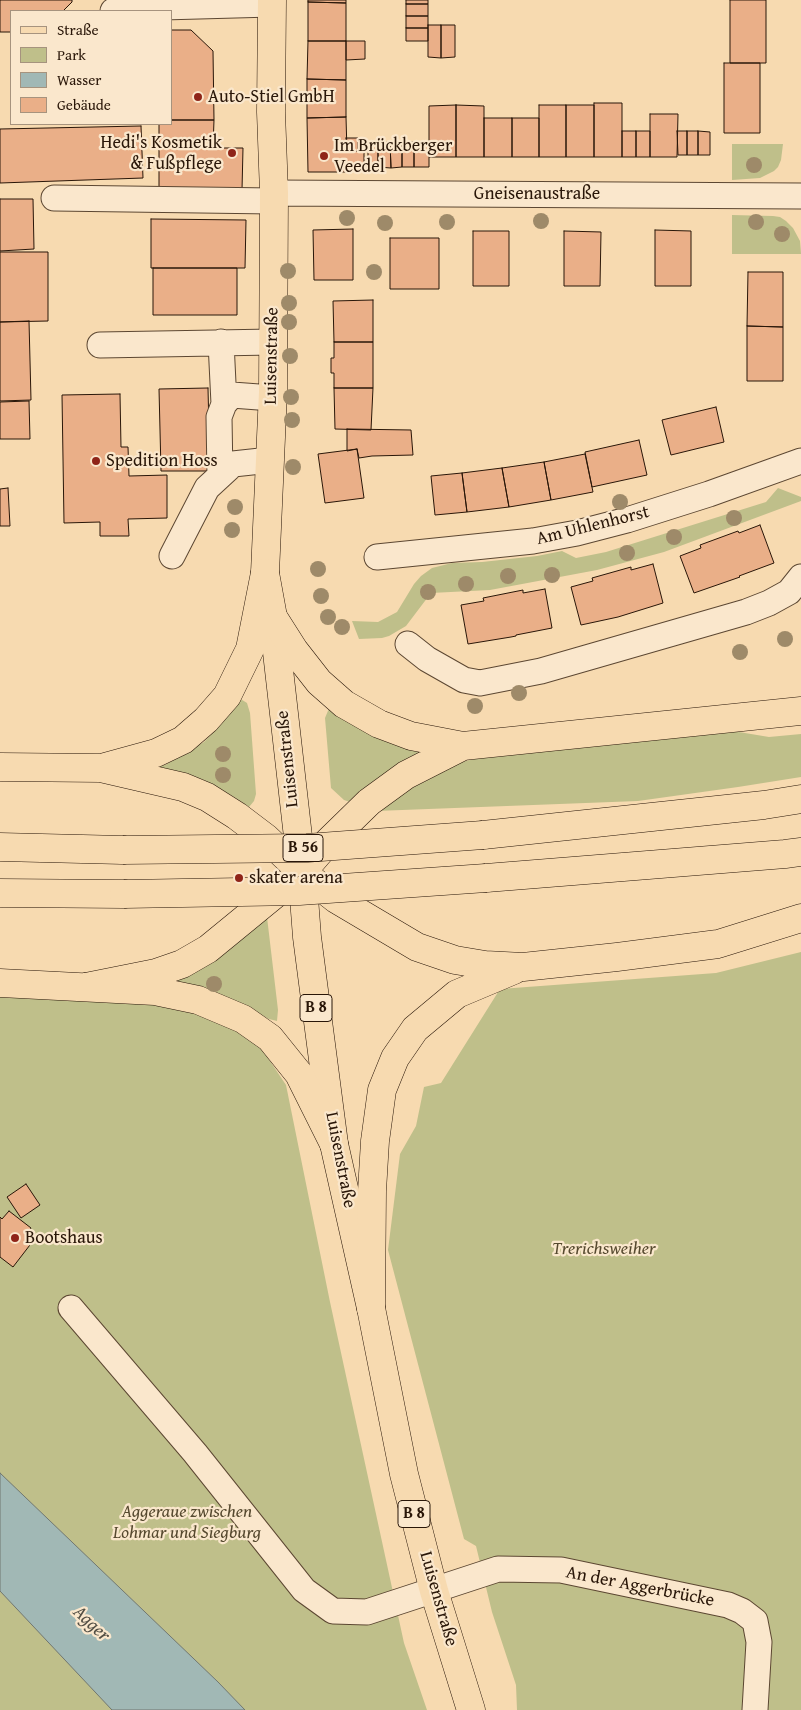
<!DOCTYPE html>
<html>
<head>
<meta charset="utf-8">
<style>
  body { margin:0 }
  #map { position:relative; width:801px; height:1710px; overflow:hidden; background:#f7dab0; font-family:"Gentium Book Plus",serif }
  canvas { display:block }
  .legend { position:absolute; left:10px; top:10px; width:162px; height:115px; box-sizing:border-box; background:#fae7cc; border:1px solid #a6937e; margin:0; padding:6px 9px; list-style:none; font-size:15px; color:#291608 }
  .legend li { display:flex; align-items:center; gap:10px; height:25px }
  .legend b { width:25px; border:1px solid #a6937e }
</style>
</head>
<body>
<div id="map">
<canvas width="801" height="1710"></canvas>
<ul class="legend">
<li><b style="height:6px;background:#f7dab0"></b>Straße</li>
<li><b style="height:14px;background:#bfbf8a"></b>Park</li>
<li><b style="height:14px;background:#a1b8b5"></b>Wasser</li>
<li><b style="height:14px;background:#eaaf88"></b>Gebäude</li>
</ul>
</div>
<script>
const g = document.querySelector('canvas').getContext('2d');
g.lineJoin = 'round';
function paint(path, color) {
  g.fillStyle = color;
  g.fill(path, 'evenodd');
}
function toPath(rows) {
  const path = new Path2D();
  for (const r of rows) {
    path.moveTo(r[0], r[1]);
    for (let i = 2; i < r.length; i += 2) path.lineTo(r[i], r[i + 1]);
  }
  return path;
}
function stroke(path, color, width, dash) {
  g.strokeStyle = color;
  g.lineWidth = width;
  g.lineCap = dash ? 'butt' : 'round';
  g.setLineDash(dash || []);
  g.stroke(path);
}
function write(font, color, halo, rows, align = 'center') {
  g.font = font + ' "Gentium Book Plus",serif';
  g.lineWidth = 4.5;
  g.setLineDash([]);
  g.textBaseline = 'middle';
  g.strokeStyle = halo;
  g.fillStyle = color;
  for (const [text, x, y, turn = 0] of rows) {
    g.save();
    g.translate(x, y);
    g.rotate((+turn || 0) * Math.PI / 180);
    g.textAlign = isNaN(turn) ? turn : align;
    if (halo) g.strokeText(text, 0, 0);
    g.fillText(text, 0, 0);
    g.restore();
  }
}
paint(toPath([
  [732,144,783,144,781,160,778,167,774,171,760,178,732,180],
  [732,215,773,216,780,217,786,221,793,228,800,241,801,254,732,254],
  [778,488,801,497,801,501,664,552,597,570,490,590,431,593,406,626,389,636,382,638,359,639,352,621,378,622,397,612,414,584,421,576,432,568,452,563,482,562,537,556,562,551,576,558,606,552,766,502],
  [239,698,247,703,250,713,256,794,254,801,249,807,234,797,204,780,152,767,165,765,204,742,220,725],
  [330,706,435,749,350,802,344,800,331,788,325,718],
  [727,730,769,737,801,734,801,777,738,787,638,801,376,811,399,792,446,766,482,757],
  [267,917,278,1010,277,1021,269,1019,243,1006,163,984],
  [801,952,801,1710,517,1710,516,1685,492,1612,476,1546,464,1539,388,1250,400,1154,416,1126,424,1087,441,1083,500,989,716,973],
  [0,987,150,989,256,1040,286,1085,330,1302,404,1643,427,1710,0,1710]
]), '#bfbf8a');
const water = toPath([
  [0,1473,218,1682,245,1710,112,1710,0,1591,0,1473]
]);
paint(water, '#a1b8b5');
stroke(water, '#717770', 1);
const building = toPath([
  [0,0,72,0,72,2,63,11,11,11,11,32,0,32,0,0],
  [308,0,346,0,346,3,308,2,308,0],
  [406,0,428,0,428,4,406,4,406,0],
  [730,0,766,0,766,63,730,63,730,0],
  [308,2,346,3,346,41,308,41,308,2],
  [406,4,428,4,428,16,406,16,406,4],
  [406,16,428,16,428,28,406,28,406,16],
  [428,25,441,25,441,58,428,57,428,25],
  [441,25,455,25,455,57,441,58,441,25],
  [406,28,428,28,428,41,406,41,406,28],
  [171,30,191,30,213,51,214,120,171,120,171,30],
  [308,41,346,41,346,80,307,79,308,41],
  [346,41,365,41,365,59,346,60,346,41],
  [724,63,760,63,760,133,724,133,724,63],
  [307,79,346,80,346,117,307,118,307,79],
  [594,103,622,103,622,157,594,157,594,103],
  [456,105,456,157,429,157,429,106,456,105],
  [456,105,484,106,484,157,456,157,456,105],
  [539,105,566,105,566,157,539,157,539,105],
  [566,105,594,105,594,157,566,157,566,105],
  [650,114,678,114,677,157,650,157,650,114],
  [346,117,347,152,364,151,364,169,347,170,347,172,308,172,307,118,346,117],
  [484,118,512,118,512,157,484,157,484,118],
  [512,118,539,118,539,157,512,157,512,118],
  [171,120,214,120,213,148,243,148,242,190,159,189,159,124,144,124,171,124,171,120],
  [141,126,143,178,0,183,0,129,141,126],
  [622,131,636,131,636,157,622,157,622,131],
  [636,131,650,131,650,157,636,157,636,131],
  [677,131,687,131,687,155,678,155,677,131],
  [687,131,698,131,698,155,687,155,687,131],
  [698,131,710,132,710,155,698,155,698,131],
  [346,138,358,138,358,151,347,152,346,138],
  [368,142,378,142,378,167,368,167,368,142],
  [378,142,390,142,391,168,378,167,378,142],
  [390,142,402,142,402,167,391,168,390,142],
  [402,142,414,142,414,167,402,167,402,142],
  [414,142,429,142,429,167,414,167,414,142],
  [0,199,33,199,34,249,0,251,0,199],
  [151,219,246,220,245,268,151,268,151,219],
  [353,229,353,280,314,280,313,230,353,229],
  [655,230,691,231,691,286,655,286,655,230],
  [473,231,509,231,509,286,473,286,473,231],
  [564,231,601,232,600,286,564,286,564,231],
  [390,238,439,238,439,289,390,289,390,238],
  [0,252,48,252,48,321,0,322,0,252],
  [153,268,237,268,237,315,153,315,153,268],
  [748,272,783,272,783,327,747,326,748,272],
  [373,300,373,342,334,342,333,301,373,300],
  [29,321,31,400,0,401,0,322,29,321],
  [747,326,783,327,783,381,747,381,747,326],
  [334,342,373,342,373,388,334,388,334,373,331,373,331,358,334,358,334,342],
  [208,388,210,471,161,471,159,389,208,388],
  [334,388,373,388,371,430,335,429,334,388],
  [120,394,121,447,128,447,129,476,167,475,167,518,128,519,129,536,100,536,100,522,64,523,62,395,120,394],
  [29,401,30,439,0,439,0,402,29,401],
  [716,407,724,442,671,455,662,420,716,407],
  [347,429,411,430,413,455,372,456,359,458,357,449,347,451,347,429],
  [639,440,647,475,592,487,585,452,639,440],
  [357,449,364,498,325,503,318,454,357,449],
  [585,454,593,492,551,500,544,462,585,454],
  [544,462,551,500,509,507,502,468,544,462],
  [502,468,509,507,467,512,462,473,502,468],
  [462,473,467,512,435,515,431,476,462,473],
  [8,488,10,526,0,526,0,489,8,488],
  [760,525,774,563,739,576,740,577,694,593,680,556,701,548,700,545,738,531,739,533,760,525],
  [653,564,663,603,618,617,581,625,571,587,593,581,592,578,631,567,631,570,653,564],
  [545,589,552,628,516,635,516,636,511,637,468,644,461,605,484,601,483,598,523,590,523,593,545,589],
  [26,1184,40,1205,21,1218,7,1197,26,1184],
  [9,1211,31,1228,26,1236,33,1241,13,1267,0,1257,0,1217,2,1219,9,1211]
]);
paint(building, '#eaaf88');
stroke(building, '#291608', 1);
const minor = toPath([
  [113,11,126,8,272,4],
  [274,193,801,196],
  [54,198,273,201],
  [221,342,224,404],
  [100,345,273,342],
  [220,476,219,417,224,404,232,395,272,398],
  [172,556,207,488,233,464,270,460],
  [377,557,533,541,577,533,627,520,709,494,801,461],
  [408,644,427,659,464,680,480,683,541,671,746,612,769,603,789,592,801,577],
  [71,1308,195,1453,304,1590,333,1611,367,1612,498,1569,561,1570,728,1605,742,1611,755,1621,759,1642,755,1710]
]);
const major = toPath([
  [272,0,271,112,274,193,273,392,265,573,273,617,302,872,307,937,334,1144,371,1308,404,1474,434,1591,471,1710]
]);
const highway = toPath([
  [273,617,294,650,319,682,344,704,379,724,411,736,463,746,801,711],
  [0,767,101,768,183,787,207,797,237,816,266,838,302,872,336,899,417,947,455,960,485,965,523,967,617,957,718,944,801,918],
  [105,767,156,753,183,740,206,720,227,696,250,649,265,573],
  [483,835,764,805,801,799],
  [0,847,123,850],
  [486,878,785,854,801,852],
  [0,893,124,894],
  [0,983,155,991,198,1000,243,1019,270,1038,299,1074,334,1144],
  [86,987,156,973,182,964,208,949,302,872,328,842,369,802,406,775,463,746],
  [371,1308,372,1191,375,1141,382,1090,395,1058,415,1029,457,994,514,970]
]);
stroke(minor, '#5c4732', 27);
stroke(major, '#291608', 29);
stroke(highway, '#291608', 29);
stroke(minor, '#fae7cc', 25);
stroke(major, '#f7dab0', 28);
stroke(highway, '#f7dab0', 28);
const highwayBridge = toPath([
  [123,850,307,848,483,835],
  [124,894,299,891,486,878]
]);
stroke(highwayBridge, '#291608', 29, []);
stroke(highwayBridge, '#f7dab0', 28);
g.fillStyle = '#9e8a69';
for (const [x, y] of [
  [754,165],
  [347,218],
  [541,221],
  [447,222],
  [756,222],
  [385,223],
  [782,234],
  [288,271],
  [374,272],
  [289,303],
  [289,322],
  [290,356],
  [291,397],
  [292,420],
  [293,467],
  [620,502],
  [235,507],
  [734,518],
  [232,530],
  [674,537],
  [627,553],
  [318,569],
  [552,575],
  [508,576],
  [466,584],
  [428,592],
  [321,596],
  [328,617],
  [342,627],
  [785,639],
  [740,652],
  [519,693],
  [475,706],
  [223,754],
  [223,775],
  [214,984]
]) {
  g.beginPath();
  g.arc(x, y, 8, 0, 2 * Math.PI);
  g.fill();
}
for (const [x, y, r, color] of [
  [198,97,5,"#8f2418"],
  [232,153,5,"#8f2418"],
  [324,156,5,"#8f2418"],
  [96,461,5,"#8f2418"],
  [239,878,5,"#8f2418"],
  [15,1238,5,"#8f2418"]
]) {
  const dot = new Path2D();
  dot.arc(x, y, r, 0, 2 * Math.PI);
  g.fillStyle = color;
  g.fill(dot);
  stroke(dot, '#fae7cc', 2);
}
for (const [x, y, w] of [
  [303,848,40],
  [316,1008,32],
  [414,1514,32]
]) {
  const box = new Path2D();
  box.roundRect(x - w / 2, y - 13.5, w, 27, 4);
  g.fillStyle = '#fae7cc';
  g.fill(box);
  stroke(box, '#291608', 1);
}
write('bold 16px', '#291608', null, [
  ["B 56",303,848],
  ["B 8",316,1008],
  ["B 8",414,1514]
]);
write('18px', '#291608', '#fae7cc', [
  ["Auto-Stiel GmbH",208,97],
  ["Hedi's Kosmetik",222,143,"right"],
  ["& Fußpflege",222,164,"right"],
  ["Im Brückberger",334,146],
  ["Veedel",334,167],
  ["Spedition Hoss",106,461],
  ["skater arena",249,878],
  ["Bootshaus",25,1238]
], 'left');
write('18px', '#291608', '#fae7cc', [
  ["Gneisenaustraße",537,194],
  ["Luisenstraße",272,356,-89],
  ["Am Uhlenhorst",593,526,-14],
  ["Luisenstraße",288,759,-96],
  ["Luisenstraße",340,1160,79],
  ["An der Aggerbrücke",640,1587,11],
  ["Luisenstraße",438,1599,74]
]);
write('italic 18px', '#56492f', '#fae7cc', [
  ["Trerichsweiher",604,1249],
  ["Aggeraue zwischen",187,1512],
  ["Lohmar und Siegburg",187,1533]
]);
write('italic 19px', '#534f45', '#fae7cc', [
  ["Agger",91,1624,43]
]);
</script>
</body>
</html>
